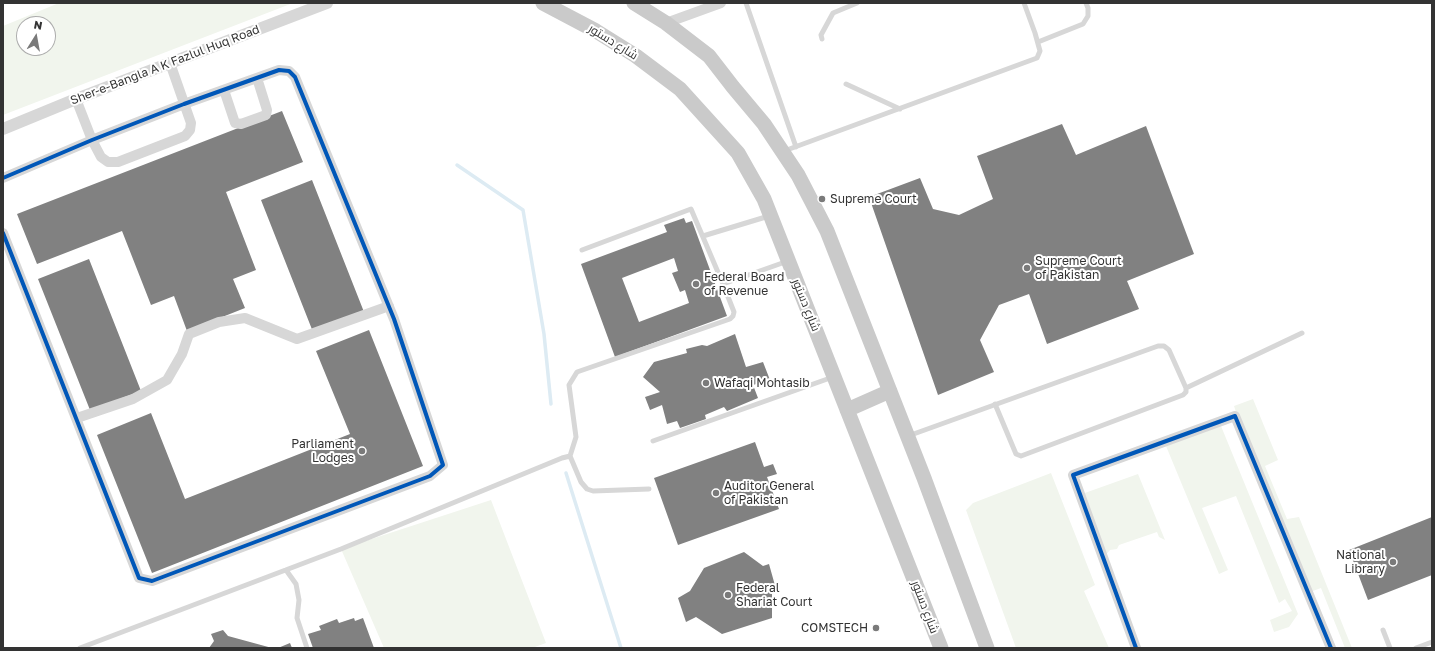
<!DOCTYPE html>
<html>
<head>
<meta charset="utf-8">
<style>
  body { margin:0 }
  #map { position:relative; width:1435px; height:651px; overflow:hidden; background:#fff; font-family:"Golos Text",sans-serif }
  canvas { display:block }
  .frame { position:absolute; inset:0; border:4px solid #333; pointer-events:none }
  .north { position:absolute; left:16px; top:16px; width:40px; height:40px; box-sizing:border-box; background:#fff; border:1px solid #adadad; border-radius:50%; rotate:11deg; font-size:11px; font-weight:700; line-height:16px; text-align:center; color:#333 }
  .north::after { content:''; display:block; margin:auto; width:14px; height:18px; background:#7a7a7a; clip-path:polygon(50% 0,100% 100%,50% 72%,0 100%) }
</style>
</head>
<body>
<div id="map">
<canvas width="1435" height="651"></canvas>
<div class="frame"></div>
<div class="north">N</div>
</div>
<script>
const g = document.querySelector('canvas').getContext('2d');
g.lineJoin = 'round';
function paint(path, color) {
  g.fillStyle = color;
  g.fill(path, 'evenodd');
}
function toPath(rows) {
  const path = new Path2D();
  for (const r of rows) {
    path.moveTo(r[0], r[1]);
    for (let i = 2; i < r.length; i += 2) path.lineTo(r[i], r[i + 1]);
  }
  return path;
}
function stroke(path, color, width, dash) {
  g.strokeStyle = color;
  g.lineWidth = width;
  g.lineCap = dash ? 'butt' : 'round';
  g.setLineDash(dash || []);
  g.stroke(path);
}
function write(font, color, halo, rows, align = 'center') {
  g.font = font + ' "Golos Text",Cairo,sans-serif';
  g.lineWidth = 4;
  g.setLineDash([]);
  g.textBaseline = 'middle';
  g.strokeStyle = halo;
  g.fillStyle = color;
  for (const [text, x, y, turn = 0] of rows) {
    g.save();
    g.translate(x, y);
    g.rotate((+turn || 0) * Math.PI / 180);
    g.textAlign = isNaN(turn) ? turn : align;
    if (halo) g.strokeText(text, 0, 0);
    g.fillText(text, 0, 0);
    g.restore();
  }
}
paint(toPath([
  [59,3,293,3,3,115,3,26],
  [24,24,48,24,48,48,24,48],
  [1253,399,1278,460,1265,466,1287,519,1299,517,1352,648,1345,648,1321,588,1310,592,1236,412,1234,406],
  [1221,426,1298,614,1289,627,1274,632,1270,620,1292,611,1285,599,1279,603,1236,496,1202,508,1228,570,1219,574,1166,446],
  [1051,473,1095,585,1084,591,1109,648,1016,648,966,510,973,503],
  [1138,474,1165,540,1159,537,1157,532,1119,545,1117,549,1110,550,1105,556,1082,494],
  [491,500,546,643,532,648,384,648,341,549]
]), '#f1f5ed');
stroke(toPath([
  [457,165,523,210,544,334,551,404],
  [566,473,621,648]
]), '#ddebf3', 3.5);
paint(toPath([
  [282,111,303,162,226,192,256,270,233,279,245,308,187,331,174,296,151,305,122,231,37,264,17,214],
  [1062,124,1076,155,1146,126,1194,254,1127,281,1139,309,1047,344,1029,294,999,305,980,340,994,372,938,395,869,197,920,178,933,209,959,215,993,199,977,156],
  [312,180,364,312,313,332,261,200],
  [684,218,686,223,692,221,727,316,615,357,581,264,667,232,664,225],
  [674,258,678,271,672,273,680,292,685,290,689,303,639,322,622,278],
  [89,259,141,391,90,410,38,279],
  [369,330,423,466,152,573,97,435,151,413,185,499,350,434,316,351],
  [735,334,746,367,763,362,770,380,753,385,758,398,727,411,724,407,705,415,706,419,680,428,677,421,667,424,662,405,650,410,645,397,660,392,643,377,654,362,687,353,686,349,702,345,707,346],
  [755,442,764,467,773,464,777,474,767,477,779,509,678,545,654,478],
  [1432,517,1432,575,1368,600,1349,550],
  [744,552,763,566,769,564,776,589,772,592,772,618,722,634,696,617,686,622,678,598,690,591,704,568],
  [354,618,355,621,363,618,374,648,313,648,308,634,321,630,319,626,337,619,339,623],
  [223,630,228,636,272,648,209,648,214,641,211,634],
  [290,643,292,648,278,648]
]), '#818181');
stroke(toPath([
  [746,3,796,147],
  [822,39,821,35,833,13,857,3],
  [1038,42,1083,24,1088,16,1088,8,1086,3],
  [846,84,900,109],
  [784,151,1037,58,1040,51,1035,33,1024,3],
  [703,236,769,216],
  [582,250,691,209,723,284,788,261],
  [995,404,1016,454,1021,456,1183,395,1186,392,1186,388],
  [908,436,1158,346,1164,346,1169,350,1186,388,1302,333],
  [653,441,833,377],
  [570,456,576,437,569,385,577,372,730,319,733,316,734,312,723,284],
  [286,570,296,584,299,600,297,618,307,648],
  [1383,630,1390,648],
  [80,648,341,549,562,458,570,456,581,482,587,489,593,491,649,489],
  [1416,648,1432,642]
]), '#d7d7d7', 5);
stroke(toPath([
  [666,23,721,3],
  [224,90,235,123,241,124,266,115,267,110,257,78],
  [76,99,92,140,101,157,108,162,118,162,185,136,190,130,191,123,170,63],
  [3,178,92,140,184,104,279,70,289,71,295,77,394,319,443,465,430,476,152,581,139,578,3,233],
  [77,418,133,399,167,380,182,354,189,334,219,322,245,318,297,339,389,306],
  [1136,648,1073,475,1235,416,1331,648]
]), '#d7d7d7', 10);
stroke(toPath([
  [3,129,76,99,327,3]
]), '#d7d7d7', 12);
stroke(toPath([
  [543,3,596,31,636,56,680,89,738,153,764,199,941,648],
  [634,3,666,23,709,56,733,87,764,124,798,175,827,231,924,478,987,648],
  [847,410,890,391]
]), '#cacaca', 15);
stroke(toPath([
  [3,178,92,140,184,104,279,70,289,71,295,77,394,319,443,465,430,476,152,581,139,578,3,233],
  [1136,648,1073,475,1235,416,1331,648]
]), '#0057b8', 4);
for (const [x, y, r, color] of [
  [822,199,4,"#7a7a7a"],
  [1027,268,4,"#7a7a7a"],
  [696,284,4,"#7a7a7a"],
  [706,383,4,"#7a7a7a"],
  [362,451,4,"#7a7a7a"],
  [716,493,4,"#7a7a7a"],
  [1393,562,4,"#7a7a7a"],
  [728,595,4,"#7a7a7a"],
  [876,628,4,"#7a7a7a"]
]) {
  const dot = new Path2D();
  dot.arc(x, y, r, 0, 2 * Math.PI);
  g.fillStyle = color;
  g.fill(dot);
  stroke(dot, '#fff', 1.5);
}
write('12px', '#333', '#fff', [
  ["شارع دستور",613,42,32],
  ["Sher-e-Bangla A K Fazlul Huq Road",165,65,-21],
  ["شارع دستور",806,305,68],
  ["شارع دستور",925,607,69]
]);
write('12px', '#333', '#fff', [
  ["Supreme Court",830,199],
  ["Supreme Court",1035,261],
  ["of Pakistan",1035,275],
  ["Federal Board",704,277],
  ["of Revenue",704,291],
  ["Wafaqi Mohtasib",714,383],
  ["Parliament",354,444,"right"],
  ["Lodges",354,458,"right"],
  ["Auditor General",724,486],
  ["of Pakistan",724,500],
  ["National",1385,555,"right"],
  ["Library",1385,569,"right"],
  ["Federal",736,588],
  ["Shariat Court",736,602],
  ["COMSTECH",868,628,"right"]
], 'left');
</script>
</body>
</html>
